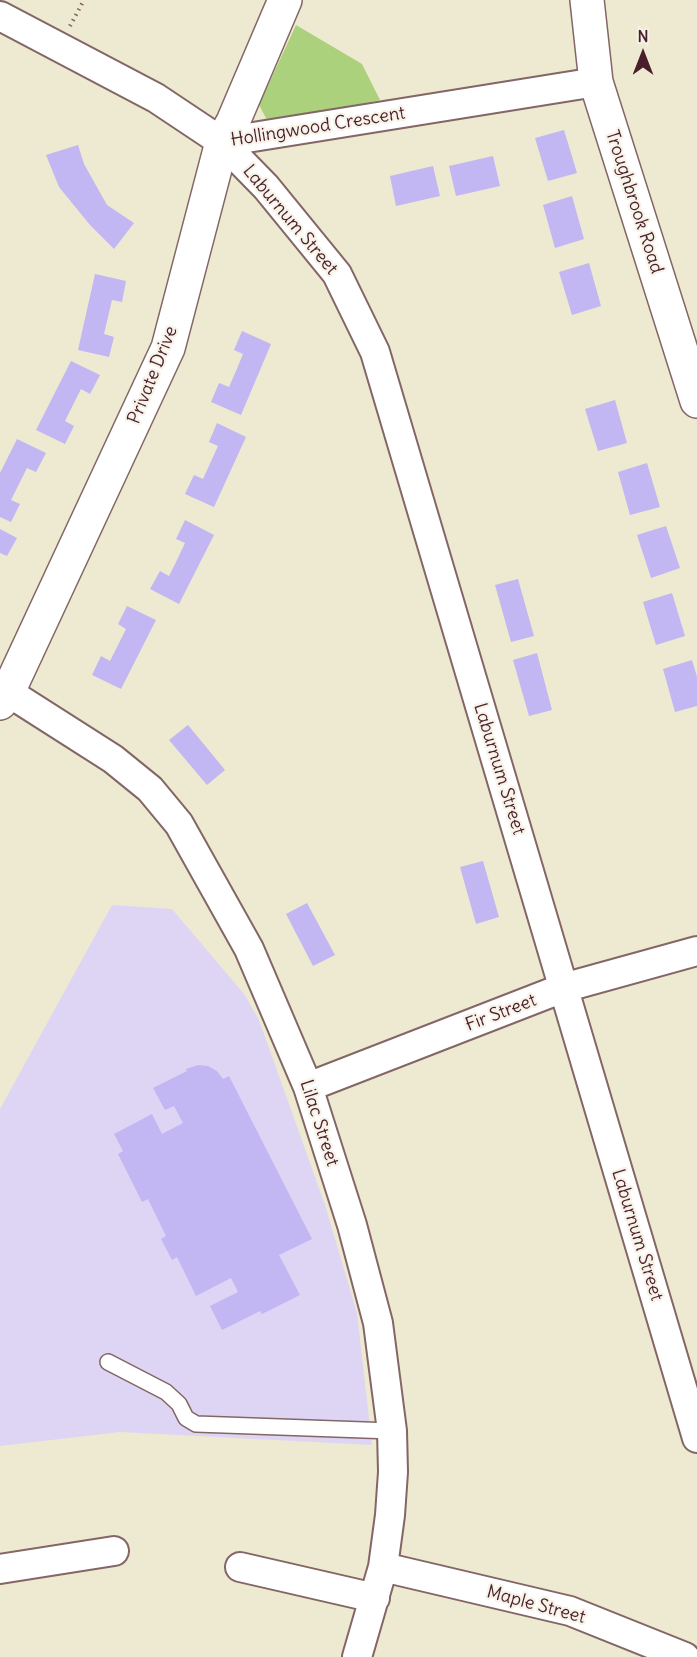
<!DOCTYPE html>
<html>
<head>
<meta charset="utf-8">
<style>
  body { margin:0 }
  #map { position:relative; width:697px; height:1657px; overflow:hidden; background:#eee9d1; font-family:Delius,sans-serif }
  canvas { display:block }
  .north { position:absolute; left:613px; top:24px; width:60px; height:60px; -webkit-text-stroke:4px #f7f3e8; paint-order:stroke; rotate:0deg; font-size:16px; font-weight:700; line-height:24px; text-align:center; color:#4a1f2b }
  .north::after { content:''; display:block; margin:auto; width:21px; height:27px; background:#4a1f2b; clip-path:polygon(50% 0,100% 100%,50% 72%,0 100%) }
</style>
</head>
<body>
<div id="map">
<canvas width="697" height="1657"></canvas>
<div class="north">N</div>
</div>
<script>
const g = document.querySelector('canvas').getContext('2d');
g.lineJoin = 'round';
function paint(path, color) {
  g.fillStyle = color;
  g.fill(path, 'evenodd');
}
function toPath(rows) {
  const path = new Path2D();
  for (const r of rows) {
    path.moveTo(r[0], r[1]);
    for (let i = 2; i < r.length; i += 2) path.lineTo(r[i], r[i + 1]);
  }
  return path;
}
function stroke(path, color, width, dash) {
  g.strokeStyle = color;
  g.lineWidth = width;
  g.lineCap = dash ? 'butt' : 'round';
  g.setLineDash(dash || []);
  g.stroke(path);
}
function write(font, color, halo, rows, align = 'center') {
  g.font = font + ' Delius,sans-serif';
  g.lineWidth = 4.5;
  g.setLineDash([]);
  g.textBaseline = 'middle';
  g.strokeStyle = halo;
  g.fillStyle = color;
  for (const [text, x, y, turn = 0] of rows) {
    g.save();
    g.translate(x, y);
    g.rotate((+turn || 0) * Math.PI / 180);
    g.textAlign = isNaN(turn) ? turn : align;
    if (halo) g.strokeText(text, 0, 0);
    g.fillText(text, 0, 0);
    g.restore();
  }
}
paint(toPath([
  [112,905,172,909,244,994,259,1020,325,1205,357,1313,372,1445,120,1432,0,1446,0,1109]
]), '#ded5f5');
paint(toPath([
  [296,25,362,64,380,100,294,118,267,120,259,105]
]), '#abd17c');
paint(toPath([
  [564,130,577,173,548,181,535,138],
  [78,145,84,164,107,205,134,223,114,249,90,225,59,187,46,155],
  [493,156,500,186,456,196,449,166],
  [433,166,440,196,396,206,390,176],
  [572,196,584,239,555,248,543,205],
  [589,263,601,306,572,315,559,272],
  [95,274,126,281,122,302,112,300,104,334,114,337,109,357,78,350],
  [242,331,271,344,241,415,211,402,219,383,229,387,236,371,243,354,234,350],
  [71,361,100,375,90,394,81,389,65,421,74,426,65,444,36,430],
  [615,400,627,443,598,451,585,409],
  [217,423,246,437,214,507,185,494,194,475,203,479,218,446,209,442],
  [17,439,46,453,36,472,27,468,11,500,20,504,11,522,0,517,0,473],
  [647,463,660,507,630,515,618,472],
  [185,520,214,535,179,604,150,589,160,571,169,576,177,560,185,543,176,539],
  [666,526,680,568,651,578,637,535],
  [0,529,17,538,7,556,0,553],
  [518,579,534,636,511,642,495,585],
  [672,593,685,636,656,645,643,602],
  [127,606,156,620,121,689,92,675,101,656,110,661,126,629,118,624],
  [537,653,552,710,529,716,513,660],
  [692,660,697,677,697,706,675,712,663,669],
  [188,725,225,770,207,785,169,740],
  [483,861,499,917,476,924,460,867],
  [307,903,335,955,313,966,286,914],
  [198,1065,208,1066,217,1071,223,1079,229,1076,312,1239,279,1255,300,1295,262,1314,260,1311,222,1330,210,1306,238,1292,231,1278,196,1296,177,1257,172,1260,161,1239,166,1236,148,1199,142,1202,118,1154,123,1151,114,1134,152,1114,162,1134,183,1123,174,1106,165,1110,153,1088,187,1071,186,1069]
]), '#c2b6f3');
const service = toPath([
  [108,1362,166,1392,179,1404,186,1418,196,1424,392,1431]
]);
const minor = toPath([
  [0,16,156,98,222,142,266,187,337,274,375,352,697,1438],
  [222,142,596,82],
  [0,684,8,692,113,759,150,789,179,824,249,949,308,1087,352,1225,378,1323,392,1431,393,1472,390,1515,383,1567,357,1657],
  [308,1087,563,988,697,951],
  [240,1567,375,1598],
  [383,1567,570,1611,685,1657],
  [0,1569,114,1551]
]);
const tertiary = toPath([
  [587,0,596,82,697,401],
  [0,703,8,692,168,348,222,142,233,122,285,0]
]);
stroke(service, '#836665', 18);
stroke(minor, '#836665', 32);
stroke(tertiary, '#836665', 36);
stroke(toPath([
  [70,26,84,0]
]), '#836665', 4, [1.5, 4.5]);
stroke(service, '#fff', 15);
stroke(minor, '#fff', 28);
stroke(tertiary, '#fff', 33);
write('18px', '#4a1f2b', '#f7f3e8', [
  ["Hollingwood Crescent",318,127,-9],
  ["Troughbrook Road",634,202,72],
  ["Laburnum Street",290,220,50],
  ["Private Drive",153,375,-68],
  ["Laburnum Street",499,769,73],
  ["Fir Street",501,1013,-21],
  ["Lilac Street",319,1123,72],
  ["Laburnum Street",637,1235,73],
  ["Maple Street",536,1605,15]
]);
</script>
</body>
</html>
